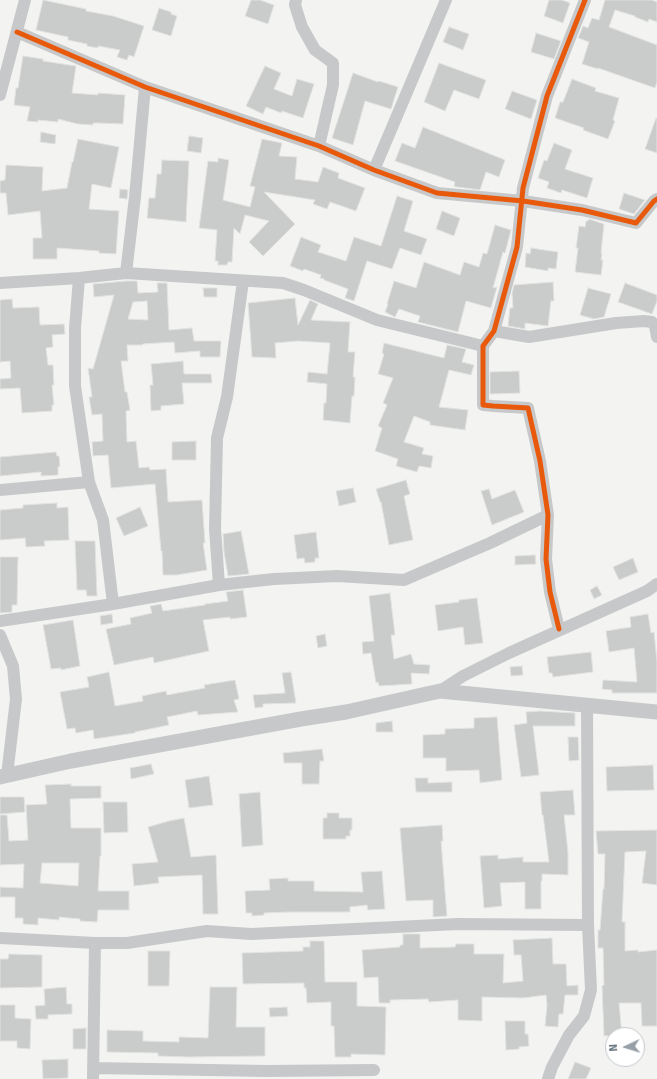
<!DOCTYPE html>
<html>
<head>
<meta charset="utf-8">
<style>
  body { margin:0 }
  #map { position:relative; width:657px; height:1079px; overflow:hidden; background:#f3f3f1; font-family:Signika,sans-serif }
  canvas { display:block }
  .north { position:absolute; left:605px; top:1027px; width:40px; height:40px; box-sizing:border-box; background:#fff; border:1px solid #c2c7cb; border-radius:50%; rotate:266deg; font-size:11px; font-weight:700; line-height:16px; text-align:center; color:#66747e }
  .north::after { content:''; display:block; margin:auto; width:14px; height:18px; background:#97a0a6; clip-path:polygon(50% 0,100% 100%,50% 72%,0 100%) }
</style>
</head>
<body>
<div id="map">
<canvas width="657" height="1079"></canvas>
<div class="north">N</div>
</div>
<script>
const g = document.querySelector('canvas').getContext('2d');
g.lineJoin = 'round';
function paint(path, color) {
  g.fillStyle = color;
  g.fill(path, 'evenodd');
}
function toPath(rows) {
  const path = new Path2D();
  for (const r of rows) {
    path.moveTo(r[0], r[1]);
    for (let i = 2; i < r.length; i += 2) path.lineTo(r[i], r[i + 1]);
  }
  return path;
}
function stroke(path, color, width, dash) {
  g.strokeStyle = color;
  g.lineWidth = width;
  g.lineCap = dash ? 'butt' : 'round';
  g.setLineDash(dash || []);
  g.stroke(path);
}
const building = toPath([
  [43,0,86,9,86,11,113,16,144,26,134,57,129,55,127,60,117,57,120,50,98,46,98,48,87,46,87,44,68,40,68,37,36,30,43,0],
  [251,0,260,0,274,5,268,24,245,16,251,0],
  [549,0,562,0,570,3,563,23,544,16,549,0],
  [605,0,652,0,657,2,657,22,649,19,648,22,635,17,635,16,615,10,609,27,657,45,657,82,655,88,598,68,598,69,582,64,589,42,578,38,581,31,583,26,588,28,592,18,599,20,605,0],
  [159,8,171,12,171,14,177,16,171,36,152,30,159,8],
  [449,27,469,34,463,50,443,42,449,27],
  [536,33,561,41,554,59,531,52,536,33],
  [23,56,43,59,43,61,76,66,72,93,98,95,98,93,125,95,123,124,99,123,93,123,93,125,78,124,58,119,58,122,38,120,38,122,27,121,30,107,14,105,16,88,18,88,23,56],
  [439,63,486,80,479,99,454,90,445,111,424,102,439,63],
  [265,66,281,73,274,89,292,96,297,79,314,84,303,118,282,111,281,113,266,107,263,114,246,106,265,66],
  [353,73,378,82,379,81,398,87,391,109,365,101,353,145,332,138,353,73],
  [572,79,596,88,595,91,619,98,613,120,615,121,608,139,583,130,584,128,555,118,560,102,563,102,572,79],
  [512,91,537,100,531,119,505,109,512,91],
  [656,118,657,119,657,153,645,149,656,118],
  [423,127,505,160,499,177,486,172,480,190,457,187,454,186,455,182,395,161,402,143,415,148,423,127],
  [41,132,56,135,55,144,40,142,41,132],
  [189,136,203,138,201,153,187,151,189,136],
  [78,139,119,147,111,188,92,184,89,209,119,211,116,254,99,253,99,251,57,248,57,259,33,259,33,238,42,238,40,211,8,215,6,193,0,193,0,181,5,180,6,165,43,167,42,191,67,188,72,162,73,162,78,139],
  [262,139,282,143,279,156,297,157,295,179,318,182,323,167,339,173,338,178,365,188,356,211,330,202,327,209,313,204,315,200,264,192,295,224,263,256,249,242,269,221,245,215,240,234,234,228,232,262,228,262,227,265,218,265,218,261,215,261,217,230,199,228,208,161,218,162,218,158,229,160,223,200,250,207,255,187,250,186,262,139],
  [554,143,572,150,565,169,593,178,587,198,562,190,561,193,547,188,549,182,538,178,544,160,547,161,554,143],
  [162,160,189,161,186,222,147,218,149,198,155,198,157,174,161,174,162,160],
  [120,189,128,190,127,199,119,198,120,189],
  [624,193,645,200,634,214,619,209,624,193],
  [397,196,413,201,404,231,427,239,421,255,400,248,392,269,367,261,354,301,345,298,348,289,324,280,324,279,320,278,321,275,304,269,303,271,290,266,301,237,321,245,318,252,346,261,354,237,381,246,397,196],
  [442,211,460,218,454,236,436,229,442,211],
  [589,219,604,224,601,253,602,253,601,260,603,260,601,275,575,272,578,248,576,248,579,226,585,227,586,221,588,221,589,219],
  [495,225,511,230,505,253,503,252,493,288,497,287,491,308,466,301,458,332,418,322,420,316,399,309,395,317,385,312,388,304,387,304,394,281,416,288,424,262,460,275,464,262,479,267,483,253,487,254,495,225],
  [531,248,558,252,556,269,548,268,548,271,525,267,526,253,530,254,531,248],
  [126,281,137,281,138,293,158,292,157,283,167,283,169,330,192,328,194,341,221,341,220,357,200,357,200,351,175,353,174,342,143,344,142,345,127,345,128,361,121,361,125,392,127,392,130,410,126,411,127,442,136,441,139,468,149,467,150,470,166,469,168,502,202,500,205,543,203,543,207,570,177,575,163,575,162,551,161,551,155,484,111,488,108,455,93,456,92,442,103,441,102,414,92,415,89,397,92,397,88,368,93,369,114,295,94,297,93,284,126,281],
  [147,301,148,320,128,319,133,302,147,301],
  [553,282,554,301,551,301,548,326,525,323,525,329,508,326,510,308,513,308,512,293,514,285,553,282],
  [625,283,657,295,657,301,652,314,618,302,625,283],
  [203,288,217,288,217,297,204,297,203,288],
  [588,288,611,294,604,317,594,319,580,315,588,288],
  [295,298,298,325,310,300,318,304,311,320,350,322,348,352,355,352,353,377,355,377,354,396,352,396,350,423,323,420,324,403,326,403,327,384,307,382,308,372,327,374,330,343,298,341,275,343,276,358,252,357,248,303,295,298],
  [12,299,13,308,39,307,40,325,64,324,65,334,52,335,53,347,46,348,48,365,53,365,54,385,52,385,54,405,52,405,52,411,22,413,20,388,0,389,0,379,11,378,10,361,0,362,0,300,12,299],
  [384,343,444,358,447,345,466,349,462,362,474,365,471,375,449,370,439,407,468,410,465,430,430,425,430,422,414,416,404,442,424,448,422,454,433,456,431,468,419,466,417,472,396,466,398,459,375,451,382,428,378,426,387,405,383,403,393,378,378,374,384,354,382,353,384,343],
  [183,361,184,374,211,374,212,383,182,383,184,404,161,406,161,410,151,411,150,385,153,385,151,364,183,361],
  [519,371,520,393,490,394,490,372,519,371],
  [196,441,196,460,172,460,172,442,196,441],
  [56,452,57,456,59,456,60,466,58,467,58,475,41,476,41,472,0,476,0,457,56,452],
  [406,480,410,494,404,496,413,540,389,545,381,502,380,502,376,489,406,480],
  [353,488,356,502,339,506,336,491,353,488],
  [489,489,492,499,515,490,524,512,492,525,481,491,489,489],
  [57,503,57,508,68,507,69,540,44,541,45,546,26,547,25,538,0,540,0,510,23,508,23,505,57,503],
  [140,507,148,526,124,536,116,518,140,507],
  [241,531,249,574,228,576,224,552,223,534,241,531],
  [316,532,319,558,315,558,315,562,305,563,304,558,297,559,294,535,316,532],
  [75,541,95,541,97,596,87,596,86,590,77,590,75,541],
  [535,555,536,564,515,565,515,556,535,555],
  [0,557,18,557,17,605,12,605,12,612,0,613,0,557],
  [633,558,638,572,619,580,613,567,633,558],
  [597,586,602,595,594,599,590,590,597,586],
  [243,590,247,617,230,619,230,617,203,620,209,651,154,663,153,657,114,665,106,629,131,624,130,618,152,613,150,606,161,604,163,611,205,605,205,604,228,601,226,592,243,590],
  [390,593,395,635,391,635,394,659,411,654,414,664,430,665,429,674,411,673,412,684,379,686,378,682,376,683,371,653,363,654,362,642,374,641,369,596,390,593],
  [477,598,483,643,465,645,463,627,438,631,435,605,459,602,459,600,477,598],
  [112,614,113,623,101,625,100,616,112,614],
  [648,614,651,633,654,632,657,661,657,693,612,693,612,690,602,689,603,680,637,682,634,648,609,652,606,631,631,627,630,617,648,614],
  [73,620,80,666,61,670,61,668,51,669,43,625,73,620],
  [325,634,327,646,318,648,316,636,325,634],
  [591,652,593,672,553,677,552,673,549,673,547,657,591,652],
  [522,666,523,675,511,676,510,667,522,666],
  [109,672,115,706,143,701,142,696,166,691,167,695,205,688,204,685,235,680,239,699,234,700,238,712,198,715,197,711,167,717,169,725,135,732,135,733,94,739,93,730,76,733,75,728,67,729,60,692,89,687,87,677,109,672],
  [291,672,296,703,263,704,263,707,255,708,253,695,285,693,282,673,291,672],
  [540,711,575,713,575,726,533,726,539,775,521,777,514,725,527,723,526,712,540,711],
  [497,717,502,780,480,783,479,770,446,771,446,758,423,758,423,735,445,734,445,729,474,728,474,718,497,717],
  [392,721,393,732,376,732,376,723,392,721],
  [568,737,578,737,579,760,569,761,568,737],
  [322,749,324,761,320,761,319,784,302,784,302,763,284,763,283,753,322,749],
  [151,764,154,774,131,779,130,768,151,764],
  [653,765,654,790,607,791,606,767,653,765],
  [209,776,213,805,189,808,185,780,209,776],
  [415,778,428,778,428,783,452,782,452,792,416,792,415,778],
  [71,784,71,786,101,786,101,798,70,799,71,828,101,828,101,856,100,856,98,891,129,891,129,910,98,910,97,922,80,921,80,919,59,917,59,920,38,918,38,925,23,924,23,918,15,918,15,897,0,897,0,887,23,888,24,864,0,865,0,815,7,815,9,841,28,840,26,805,47,804,45,785,71,784],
  [42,863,79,863,78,886,40,883,42,863],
  [573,790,575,815,564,815,568,852,568,875,542,874,542,881,541,881,541,909,525,909,525,882,500,883,502,906,484,908,480,856,498,855,498,859,523,857,523,862,549,862,543,815,542,815,540,792,573,790],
  [260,792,263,845,242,847,239,794,260,792],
  [0,797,24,797,25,812,0,814,0,797],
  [103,802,127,802,128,832,104,833,103,802],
  [327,813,339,813,339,818,352,818,352,830,350,830,350,836,346,836,346,839,323,839,323,818,327,818,327,813],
  [184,818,191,857,216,855,218,914,203,914,202,875,158,877,159,883,134,886,132,864,158,862,148,827,169,821,184,818],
  [442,825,443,841,441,841,447,916,433,917,433,900,406,901,400,828,442,825],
  [657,830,657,885,642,883,646,851,625,852,622,922,625,922,625,951,638,950,638,952,657,950,657,1026,642,1026,641,1003,619,1003,622,1035,604,1036,602,986,604,985,603,948,598,948,598,930,600,930,603,889,604,889,605,854,598,854,596,831,657,830],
  [382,871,385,909,368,910,367,905,350,907,350,912,289,912,264,913,264,915,252,916,252,913,246,913,245,891,270,890,269,879,288,878,288,881,314,881,314,891,363,892,361,872,382,871],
  [403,934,420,934,420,948,455,947,456,944,474,944,474,954,504,954,503,983,523,981,521,955,514,955,513,940,552,938,553,964,566,964,567,986,578,985,578,995,565,995,563,1014,559,1014,558,1027,545,1026,547,1005,546,995,523,998,482,997,482,1021,458,1020,458,1000,429,1002,428,999,390,1000,390,1003,379,1003,378,977,364,978,362,950,400,947,400,945,403,945,403,934],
  [310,941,324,941,325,982,357,982,357,1006,386,1007,385,1055,351,1054,351,1057,335,1057,334,1026,331,1026,331,1002,307,1003,306,988,304,988,304,983,243,984,242,953,303,951,303,947,310,947,310,941],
  [148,951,170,951,169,986,148,986,148,951],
  [9,954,42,955,42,987,0,988,0,959,8,959,9,954],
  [66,987,67,1004,72,1004,72,1014,48,1015,48,1019,36,1019,35,1006,45,1005,44,989,66,987],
  [210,987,237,987,236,1027,265,1027,265,1056,188,1057,158,1056,158,1053,107,1052,107,1030,143,1031,143,1041,179,1042,179,1037,208,1038,210,987],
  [0,1005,15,1005,15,1018,31,1019,30,1049,17,1048,17,1041,0,1041,0,1005],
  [287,1007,288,1016,270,1017,269,1008,287,1007],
  [505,1021,525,1021,525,1034,528,1034,529,1046,519,1047,519,1049,506,1050,505,1021],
  [86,1028,86,1049,73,1049,73,1029,86,1028],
  [68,1059,68,1078,43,1079,42,1060,68,1059],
  [575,1062,591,1068,586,1079,568,1079,575,1062]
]);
paint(building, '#cacbcb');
stroke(building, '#e2e2e1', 1);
stroke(toPath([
  [296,0,295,5,302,27,315,50,333,63,333,85,319,146],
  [17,32,145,87,319,146,374,170,437,193,523,201,582,210,636,223,654,201,657,199],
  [0,95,25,0],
  [374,170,446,0],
  [126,273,135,197,145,87],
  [79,278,75,328,75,386,89,482,103,520,113,604],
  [0,283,79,278,126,273,283,283,304,290,377,320,483,346],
  [494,331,529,337,616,323,644,321,652,322,655,326,657,337],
  [0,490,89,482],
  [219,585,215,529,217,438,227,397,243,281],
  [0,621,113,604,219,585,274,579,337,576,404,580,490,543,548,515],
  [559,629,550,592,546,559,548,515,540,461,528,408,493,406,483,405,483,346,494,331,517,247,523,188,547,96,585,0],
  [0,635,13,666,16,699,7,775],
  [440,691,463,676,509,653,647,591,657,584],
  [0,938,95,943,127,943,207,931,251,934,458,924,588,925],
  [93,1068,267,1071,374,1070],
  [93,1079,95,943],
  [548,1079,552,1067,569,1035,584,1016,591,990,588,925,587,704]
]), '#c7c8c9', 12);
stroke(toPath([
  [0,777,71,761,301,719,346,712,440,691,657,712]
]), '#c7c8c9', 15);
stroke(toPath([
  [17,32,145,87,319,146,374,170,437,193,523,201,582,210,636,223,654,201,657,199],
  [559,629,550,592,546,559,548,515,540,461,528,408,493,406,483,405,483,346,494,331,517,247,523,188,547,96,585,0]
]), '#e8590c', 5);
</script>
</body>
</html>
